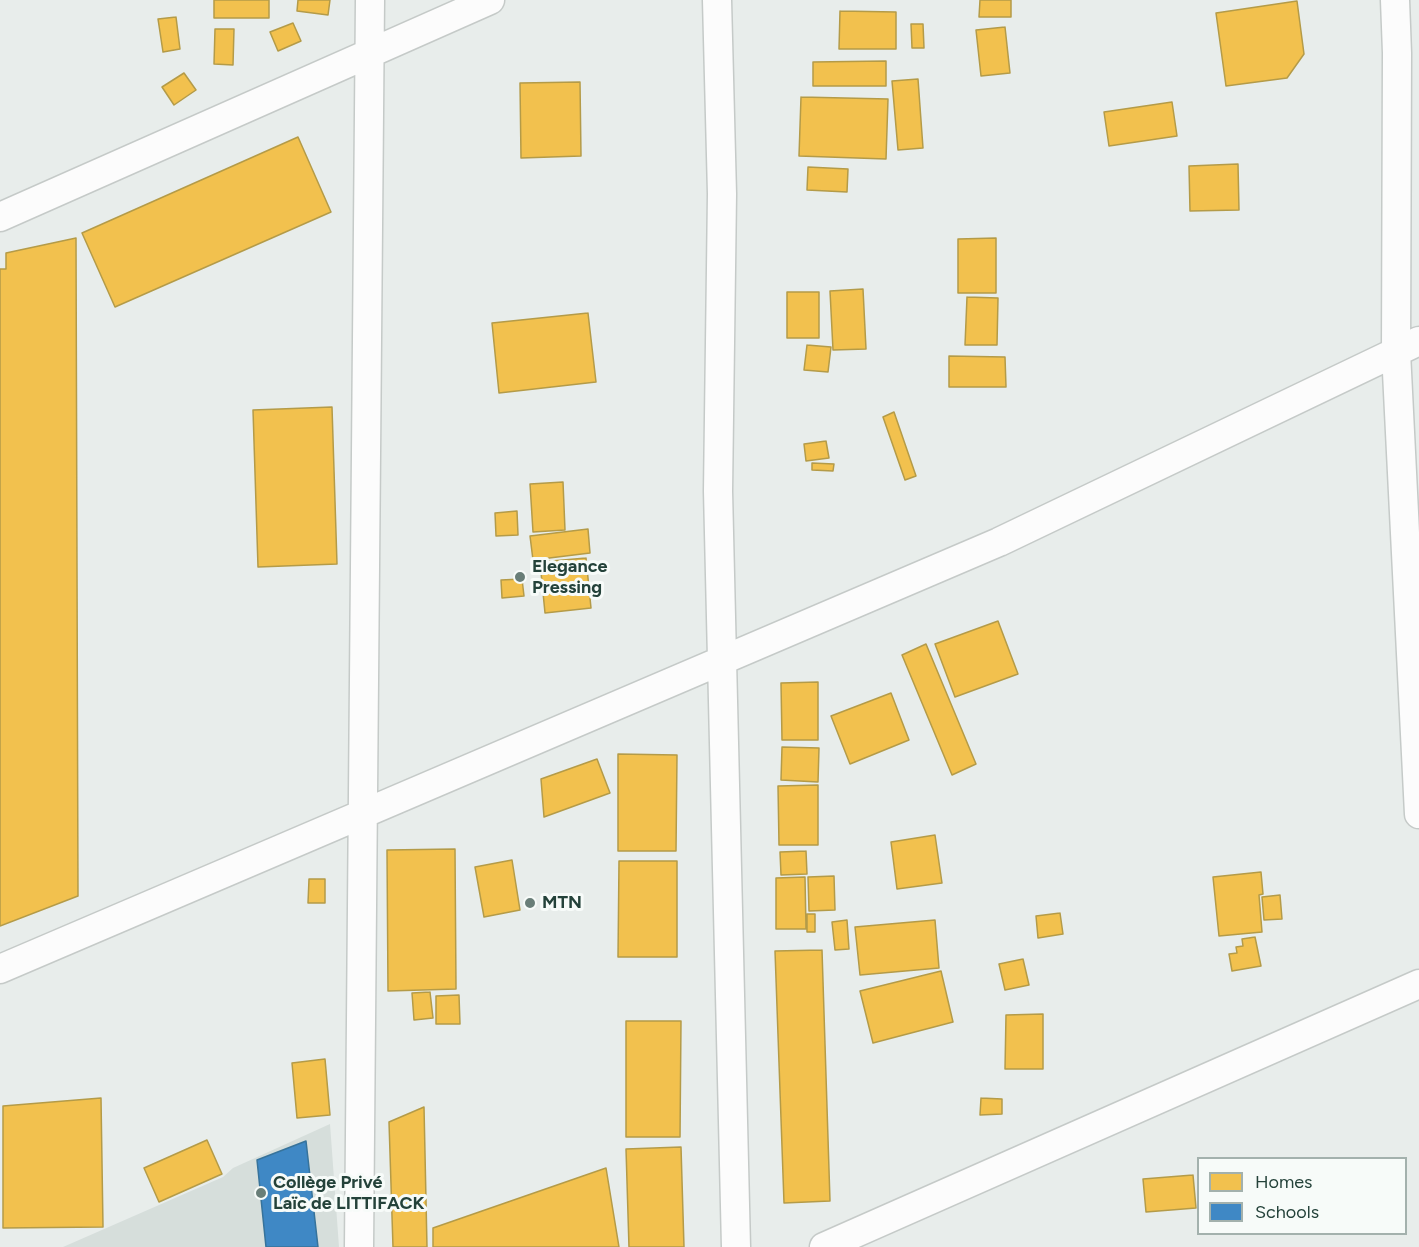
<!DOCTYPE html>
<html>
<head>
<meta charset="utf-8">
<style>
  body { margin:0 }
  #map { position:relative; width:1419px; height:1247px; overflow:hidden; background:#e8edeb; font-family:Figtree,sans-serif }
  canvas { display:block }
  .legend { position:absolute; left:1197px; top:1157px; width:210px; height:78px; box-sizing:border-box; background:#f7fbf9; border:2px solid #a3b1ad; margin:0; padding:8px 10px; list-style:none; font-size:18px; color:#24423a }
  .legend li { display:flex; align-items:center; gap:12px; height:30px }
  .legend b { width:30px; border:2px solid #a3b1ad }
</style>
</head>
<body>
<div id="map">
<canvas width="1419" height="1247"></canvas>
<ul class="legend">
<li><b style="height:16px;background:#f2c14e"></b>Homes</li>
<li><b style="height:16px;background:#3f88c5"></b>Schools</li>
</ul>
</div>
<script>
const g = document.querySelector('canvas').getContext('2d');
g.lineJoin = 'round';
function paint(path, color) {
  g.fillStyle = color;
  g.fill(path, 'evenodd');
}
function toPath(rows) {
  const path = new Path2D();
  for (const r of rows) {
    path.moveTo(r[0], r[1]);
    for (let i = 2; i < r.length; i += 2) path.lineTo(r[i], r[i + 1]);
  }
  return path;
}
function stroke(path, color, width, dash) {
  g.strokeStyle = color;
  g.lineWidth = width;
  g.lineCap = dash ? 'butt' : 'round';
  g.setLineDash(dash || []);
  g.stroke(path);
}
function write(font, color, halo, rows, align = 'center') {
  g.font = font + ' Figtree,sans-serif';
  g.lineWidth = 6;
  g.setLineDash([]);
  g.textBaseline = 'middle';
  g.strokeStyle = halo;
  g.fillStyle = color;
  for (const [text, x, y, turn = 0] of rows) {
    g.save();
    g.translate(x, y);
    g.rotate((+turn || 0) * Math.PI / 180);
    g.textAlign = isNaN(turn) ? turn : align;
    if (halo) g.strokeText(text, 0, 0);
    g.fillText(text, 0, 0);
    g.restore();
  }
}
paint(toPath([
  [330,1124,339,1247,63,1247,223,1177,233,1168]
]), '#d6dedb');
const homes = toPath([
  [214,0,269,0,269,18,214,18,214,0],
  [298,0,330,0,328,15,297,11,298,0],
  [980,0,1011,0,1011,17,979,17,980,0],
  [1297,1,1304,54,1287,78,1226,86,1216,13,1297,1],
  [840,11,896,12,896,49,839,49,840,11],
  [176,17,180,49,163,52,158,19,176,17],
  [293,23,301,41,278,51,270,32,293,23],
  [911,24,923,24,924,48,912,48,911,24],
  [1005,27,1010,73,981,76,976,30,1005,27],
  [215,29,234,29,233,65,214,64,215,29],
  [886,61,886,86,813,86,813,62,886,61],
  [184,73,196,90,174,105,162,87,184,73],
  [918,79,923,148,898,150,892,81,918,79],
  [580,82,581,156,521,158,520,83,580,82],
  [801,97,888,99,886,159,799,156,801,97],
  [1172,102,1177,136,1109,146,1104,112,1172,102],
  [298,137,331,212,115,307,82,233,298,137],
  [1238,164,1239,210,1190,211,1189,166,1238,164],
  [808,167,848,169,847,192,807,190,808,167],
  [76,238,78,896,0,926,0,269,6,269,6,253,76,238],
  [996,238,996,293,958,293,958,239,996,238],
  [863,289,866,349,833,350,830,291,863,289],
  [787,292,819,292,819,338,787,338,787,292],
  [967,297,998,298,997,345,965,345,967,297],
  [588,313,596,382,499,393,492,323,588,313],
  [807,345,831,347,828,372,804,370,807,345],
  [949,356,1005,357,1006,387,949,387,949,356],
  [332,407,337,564,258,567,253,410,332,407],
  [894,412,916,476,905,480,883,417,894,412],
  [826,441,829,458,806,461,804,444,826,441],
  [812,463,834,464,833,471,812,470,812,463],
  [563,482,565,530,533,532,530,484,563,482],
  [517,511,518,535,496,536,495,513,517,511],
  [588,529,590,553,533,560,530,536,588,529],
  [586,558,591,608,545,613,540,562,586,558],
  [522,579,524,596,502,598,501,580,522,579],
  [998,621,1018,674,955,697,935,644,998,621],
  [926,644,976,764,952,775,902,655,926,644],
  [818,682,818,740,782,740,781,683,818,682],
  [891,693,909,740,850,764,831,716,891,693],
  [782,747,819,748,818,782,781,780,782,747],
  [618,754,677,755,676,851,618,851,618,754],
  [597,759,610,793,544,817,541,779,597,759],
  [818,785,818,845,779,845,778,786,818,785],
  [935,835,942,883,897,889,891,842,935,835],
  [455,849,456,989,388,991,387,850,455,849],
  [806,851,807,874,781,875,780,852,806,851],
  [512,860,520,910,484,917,475,867,512,860],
  [619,861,677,861,677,957,618,957,619,861],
  [1261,872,1263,894,1259,895,1262,932,1219,936,1213,877,1261,872],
  [834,876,835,910,809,911,808,877,834,876],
  [805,877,806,929,776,929,776,878,805,877],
  [309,879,325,879,325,903,308,903,309,879],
  [1280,895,1282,919,1264,920,1262,897,1280,895],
  [1060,913,1063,934,1038,938,1036,916,1060,913],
  [807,914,815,914,815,932,807,932,807,914],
  [847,920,849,949,835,950,832,922,847,920],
  [935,920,939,968,860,975,855,927,935,920],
  [1255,937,1261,966,1232,971,1229,954,1237,953,1236,947,1243,946,1242,939,1255,937],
  [822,950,830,1201,784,1203,775,951,822,950],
  [1023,959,1029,985,1005,990,999,964,1023,959],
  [941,971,953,1022,873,1043,860,991,941,971],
  [430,992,433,1018,414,1020,412,993,430,992],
  [459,995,460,1024,436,1024,436,996,459,995],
  [1043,1014,1043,1069,1005,1069,1006,1015,1043,1014],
  [626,1021,681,1021,680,1137,626,1137,626,1021],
  [325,1059,330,1115,297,1118,292,1063,325,1059],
  [101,1098,103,1227,3,1228,3,1106,101,1098],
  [981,1098,1002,1099,1002,1114,980,1115,981,1098],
  [424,1107,427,1247,393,1247,389,1122,424,1107],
  [207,1140,222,1174,159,1202,144,1168,207,1140],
  [681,1147,684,1247,629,1247,626,1149,681,1147],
  [606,1168,619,1247,433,1247,433,1228,606,1168],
  [1193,1175,1196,1208,1146,1212,1143,1179,1193,1175]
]);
paint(homes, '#f2c14e');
stroke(homes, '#b49b48', 1.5);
const schools = toPath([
  [306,1141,318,1247,266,1247,257,1160,306,1141]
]);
paint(schools, '#3f88c5');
stroke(schools, '#37739b', 1.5);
const street = toPath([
  [717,0,722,194,718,491,736,1247],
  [1395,0,1397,53,1396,352,1419,814],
  [0,217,490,0],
  [0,969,999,542,1419,341],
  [359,1247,370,0],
  [824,1247,1419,984]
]);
stroke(street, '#c5cac8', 31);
stroke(street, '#fcfcfc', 28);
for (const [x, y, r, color] of [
  [520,577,6,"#697e78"],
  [530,903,6,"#697e78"],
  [261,1193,6,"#697e78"]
]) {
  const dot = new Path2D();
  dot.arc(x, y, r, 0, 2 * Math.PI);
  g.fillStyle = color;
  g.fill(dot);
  stroke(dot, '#f7fbf9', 2);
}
write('bold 18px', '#24423a', '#f7fbf9', [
  ["Elegance",532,567],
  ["Pressing",532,588],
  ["MTN",542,903],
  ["Collège Privé",273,1183],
  ["Laïc de LITTIFACK",273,1204]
], 'left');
</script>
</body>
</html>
